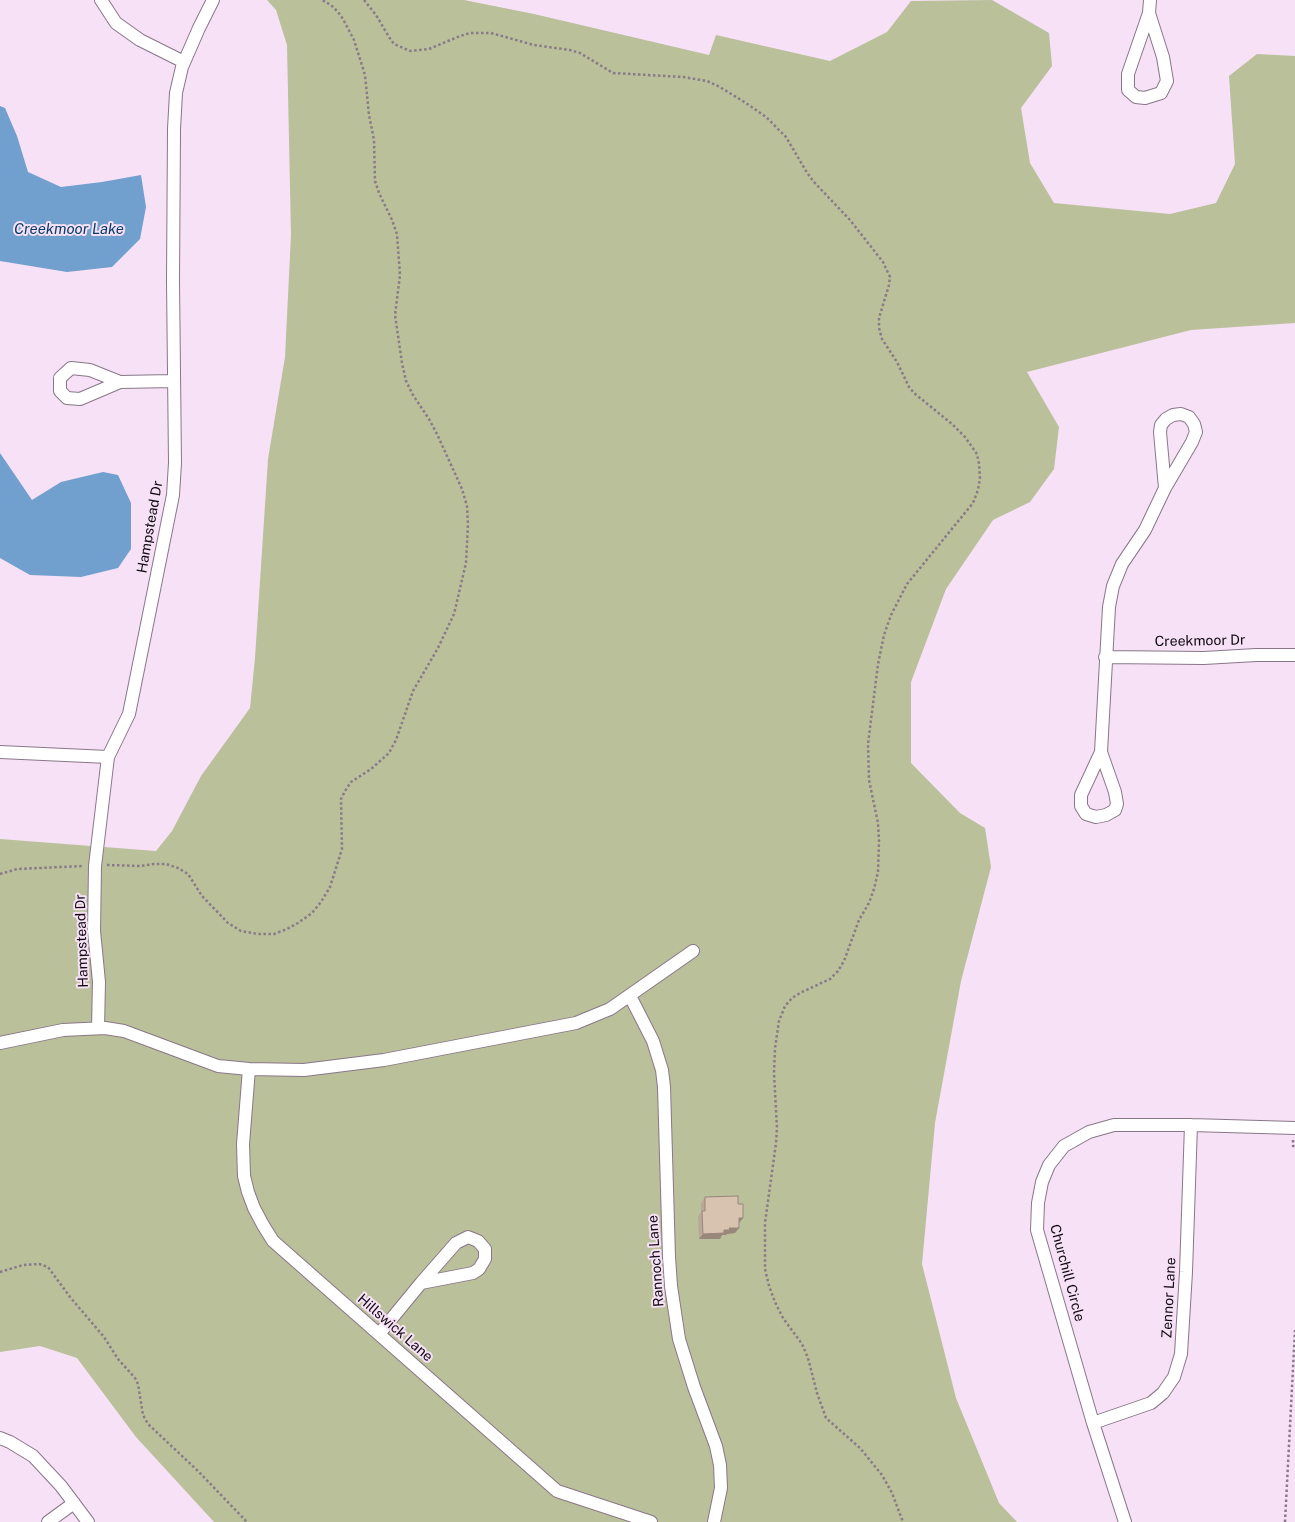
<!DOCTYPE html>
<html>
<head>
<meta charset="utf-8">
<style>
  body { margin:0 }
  canvas { display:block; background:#f6e1f6 }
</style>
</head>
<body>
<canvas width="1295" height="1522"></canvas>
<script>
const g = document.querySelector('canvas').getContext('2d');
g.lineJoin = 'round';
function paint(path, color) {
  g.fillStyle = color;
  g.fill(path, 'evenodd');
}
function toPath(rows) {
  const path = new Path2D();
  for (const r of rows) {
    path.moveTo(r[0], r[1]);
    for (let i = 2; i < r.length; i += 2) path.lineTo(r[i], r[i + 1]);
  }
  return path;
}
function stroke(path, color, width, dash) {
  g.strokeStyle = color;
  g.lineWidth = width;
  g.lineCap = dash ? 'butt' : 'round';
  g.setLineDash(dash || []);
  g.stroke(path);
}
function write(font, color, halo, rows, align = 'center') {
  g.font = font + ' "Public Sans",sans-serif';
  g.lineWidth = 4;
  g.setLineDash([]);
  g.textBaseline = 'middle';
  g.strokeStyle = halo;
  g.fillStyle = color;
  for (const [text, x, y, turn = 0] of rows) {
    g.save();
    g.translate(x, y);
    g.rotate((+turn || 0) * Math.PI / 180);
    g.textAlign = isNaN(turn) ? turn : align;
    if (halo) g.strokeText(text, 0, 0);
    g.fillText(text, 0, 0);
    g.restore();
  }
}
paint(toPath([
  [267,0,464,0,534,14,709,55,716,35,830,61,887,32,911,1,992,0,1049,33,1052,66,1021,108,1030,163,1054,203,1170,214,1216,203,1235,164,1229,76,1257,54,1295,56,1295,323,1191,330,1027,372,1059,427,1054,469,1030,502,993,520,946,589,911,682,911,763,960,813,985,828,991,867,961,981,935,1123,922,1264,956,1398,999,1503,1017,1522,214,1522,136,1437,77,1358,40,1346,0,1352,0,839,156,851,172,831,201,776,250,708,255,658,268,459,285,357,291,235,287,45,276,10]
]), '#bac09a');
paint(toPath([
  [0,106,5,108,17,136,28,172,61,187,102,182,141,175,146,207,140,239,112,267,67,272,0,261],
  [0,453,32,500,61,482,103,472,118,475,131,503,131,549,118,568,81,577,30,575,0,558]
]), '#719fce');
const minor = toPath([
  [101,0,116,23,140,40,184,62],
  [1149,13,1163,57,1167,81,1161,93,1145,98,1136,97,1128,90,1128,74,1149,13,1150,0],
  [120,382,80,399,67,398,60,391,60,378,71,368,90,370,120,382,174,381],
  [1105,657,1204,658,1256,655,1295,655],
  [0,752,108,757],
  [1101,752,1081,795,1081,806,1086,814,1096,817,1106,815,1115,810,1117,804,1115,792,1101,752,1109,607,1113,586,1122,564,1145,530,1165,488,1192,442,1196,432,1194,424,1189,417,1181,414,1173,415,1166,419,1161,425,1160,432,1165,488],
  [630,996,653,1041,662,1070,664,1087,669,1257,671,1286,679,1339,694,1387,716,1446,720,1465,721,1488,714,1522],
  [98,1028,99,982,94,931,95,866,108,757,129,714,173,495,175,463,173,281,174,129,176,93,182,67,199,28,213,0],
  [0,1043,63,1030,105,1028,124,1031,218,1066,249,1069,304,1070,384,1060,576,1023,610,1009,693,951],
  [249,1069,243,1144,244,1176,248,1192,254,1208,263,1225,273,1241,557,1491,651,1522],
  [379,1334,421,1283,456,1243,468,1237,478,1241,485,1249,485,1259,479,1269,473,1273,421,1283],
  [1093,1423,1151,1403,1163,1393,1174,1377,1181,1354,1186,1272,1191,1125],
  [0,1438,10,1442,33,1456,61,1486,88,1522],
  [48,1522,74,1503],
  [1125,1522,1093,1423,1037,1230,1038,1203,1042,1182,1049,1165,1064,1146,1089,1132,1114,1125,1191,1125,1295,1128]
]);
stroke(minor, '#897789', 14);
stroke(toPath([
  [364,0,376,15,389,37,394,44,410,51,429,49,460,36,470,33,491,33,534,45,570,50,580,53,613,73,683,77,707,81,718,86,746,103,766,117,786,137,806,171,813,181,850,220,883,262,890,277,889,285,879,318,879,328,882,339,897,362,909,387,914,393,952,424,965,437,977,454,979,464,980,478,978,490,973,503,907,584,891,615,884,635,878,664,868,744,869,780,878,823,879,841,878,872,874,889,869,903,859,920,844,961,838,971,830,979,800,993,792,998,785,1006,779,1021,775,1048,774,1073,777,1128,776,1143,765,1223,765,1269,769,1286,775,1302,783,1318,802,1344,808,1358,817,1393,826,1418,860,1448,882,1475,892,1493,903,1522],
  [107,865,141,866,154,864,166,864,178,868,188,874,202,896,228,923,241,931,258,934,274,934,287,929,298,923,312,913,321,902,330,887,342,849,341,799,345,791,351,782,371,769,389,753,396,740,413,691,438,648,454,614,466,563,468,524,467,506,462,489,437,434,429,419,413,395,406,381,402,363,395,315,400,275,397,234,392,220,379,193,375,181,374,140,369,115,365,75,354,40,343,19,338,12,331,5,322,0],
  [0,874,17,869,84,866],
  [1293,1140,1293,1146,1295,1146],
  [0,1272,23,1265,39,1264,48,1267,70,1297,104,1337,118,1359,135,1378,138,1384,143,1415,148,1424,198,1471,247,1522],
  [1285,1522,1295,1330]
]), '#887a88', 2.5, [2.5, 2.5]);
stroke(minor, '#fff', 12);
paint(toPath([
  [705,1197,738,1204,743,1218,739,1223,739,1228,735,1233,727,1234,726,1235,722,1235,720,1239,699,1239,698,1217,701,1212,701,1203]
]), '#baa897');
paint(toPath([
  [739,1218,743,1218,739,1223],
  [729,1228,739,1228,735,1233,727,1234,726,1235,722,1235,720,1239,699,1239,703,1234]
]), '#97887b');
const building = toPath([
  [738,1196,738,1204,743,1204,743,1218,739,1218,739,1228,729,1228,730,1230,724,1230,724,1233,703,1234,702,1211,705,1211,705,1197,738,1196]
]);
paint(building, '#d8c3b0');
stroke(building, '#97887b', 1);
write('14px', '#100a10', '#f6e1f6', [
  ["Hampstead Dr",150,527,-80],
  ["Creekmoor Dr",1200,641,-1],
  ["Hampstead Dr",82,941,-92],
  ["Rannoch Lane",656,1261,-94],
  ["Churchill Circle",1067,1273,75],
  ["Zennor Lane",1169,1298,-87],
  ["Hillswick Lane",395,1328,41]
]);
write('italic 15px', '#073d68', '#f6e1f6', [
  ["Creekmoor Lake",69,229]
]);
</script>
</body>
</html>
